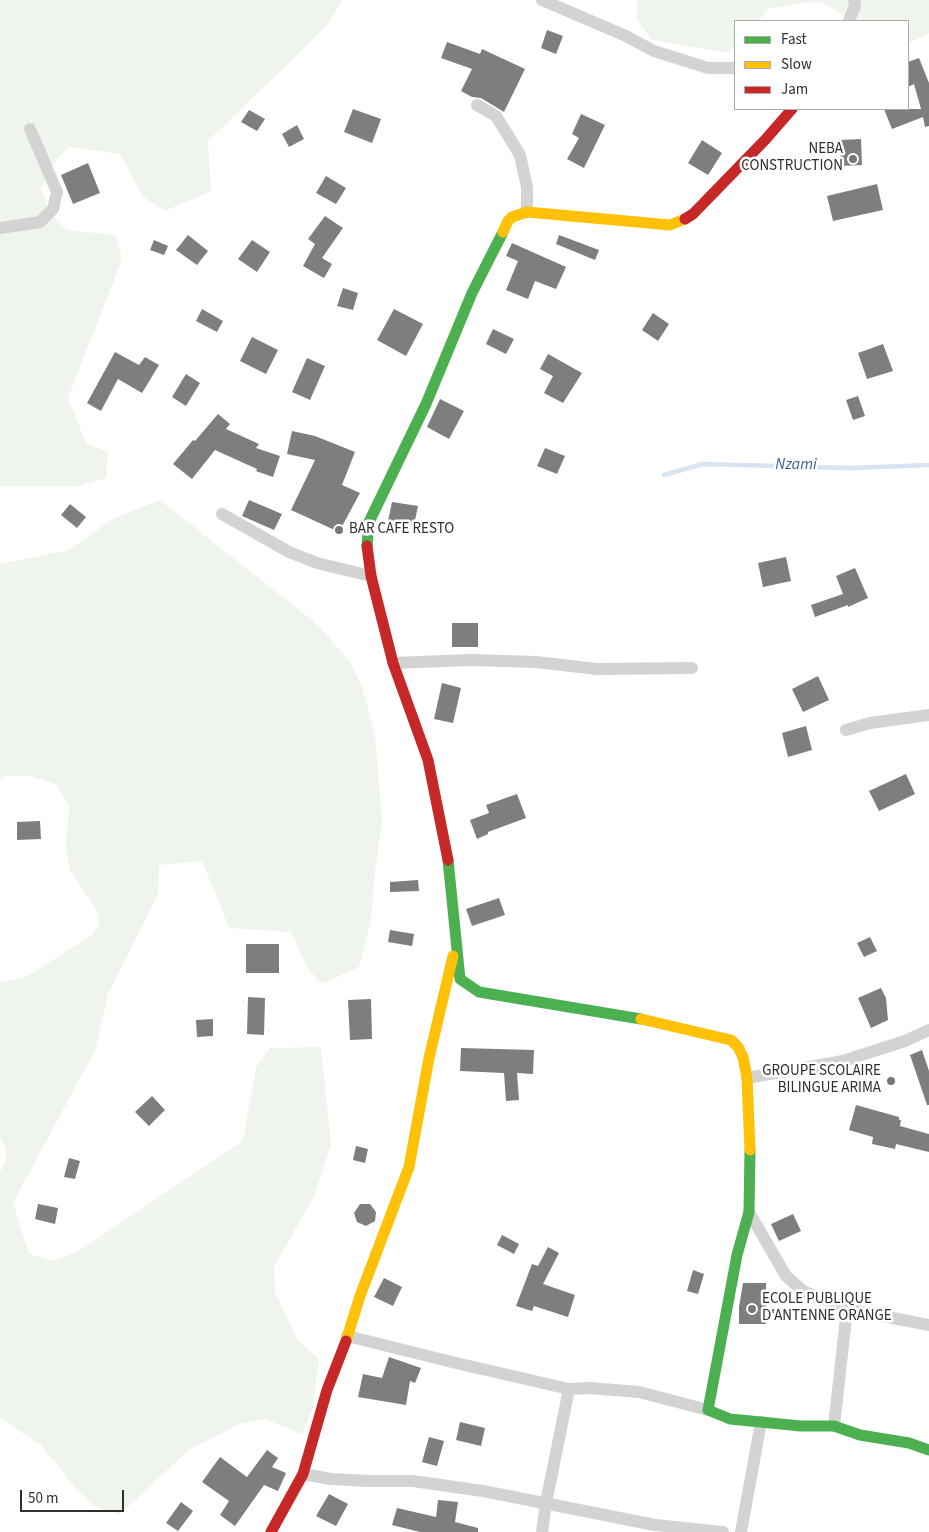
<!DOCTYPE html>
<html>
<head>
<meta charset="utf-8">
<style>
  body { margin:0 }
  #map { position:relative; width:929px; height:1532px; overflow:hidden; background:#fff; font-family:"Source Sans 3",sans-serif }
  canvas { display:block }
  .legend { position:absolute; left:734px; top:20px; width:175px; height:90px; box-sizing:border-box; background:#fff; border:1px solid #ababab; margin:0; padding:6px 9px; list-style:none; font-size:15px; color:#2e2e2e }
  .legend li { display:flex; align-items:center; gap:10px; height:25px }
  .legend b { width:25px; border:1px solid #ababab }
  .scale { position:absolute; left:20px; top:1490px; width:104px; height:22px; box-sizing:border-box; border:2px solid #2e2e2e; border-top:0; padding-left:6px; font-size:15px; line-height:18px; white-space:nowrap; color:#2e2e2e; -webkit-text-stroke:4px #fff; paint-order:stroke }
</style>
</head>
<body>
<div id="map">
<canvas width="929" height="1532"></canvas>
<ul class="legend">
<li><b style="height:6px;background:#4caf50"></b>Fast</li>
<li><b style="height:6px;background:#ffc107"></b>Slow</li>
<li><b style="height:6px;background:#c62828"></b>Jam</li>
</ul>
<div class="scale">50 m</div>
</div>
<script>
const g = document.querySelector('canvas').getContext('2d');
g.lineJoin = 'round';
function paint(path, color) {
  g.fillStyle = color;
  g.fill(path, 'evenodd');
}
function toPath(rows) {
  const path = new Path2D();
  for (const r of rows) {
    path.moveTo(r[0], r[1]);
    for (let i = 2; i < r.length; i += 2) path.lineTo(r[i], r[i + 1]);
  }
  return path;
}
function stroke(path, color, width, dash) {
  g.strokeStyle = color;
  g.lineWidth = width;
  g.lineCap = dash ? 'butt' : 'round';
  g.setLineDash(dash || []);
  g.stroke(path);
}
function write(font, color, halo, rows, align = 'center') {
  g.font = font + ' "Source Sans 3",sans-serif';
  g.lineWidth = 5;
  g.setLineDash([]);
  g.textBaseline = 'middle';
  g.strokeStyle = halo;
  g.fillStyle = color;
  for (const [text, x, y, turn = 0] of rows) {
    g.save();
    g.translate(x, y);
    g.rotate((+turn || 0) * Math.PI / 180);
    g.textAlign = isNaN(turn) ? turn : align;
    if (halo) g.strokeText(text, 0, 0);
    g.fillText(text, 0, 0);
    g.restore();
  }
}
paint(toPath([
  [0,0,342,0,326,27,208,141,211,191,165,211,143,197,120,154,69,147,52,165,41,188,49,212,67,230,116,235,122,259,68,398,86,443,108,452,106,478,79,486,0,486],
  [637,0,929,0,929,33,911,42,908,42,908,21,852,21,820,1,770,8,758,21,735,21,735,46,728,53,652,40,637,20],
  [160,500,318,625,350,662,362,686,375,735,382,821,375,872,371,921,359,967,322,984,308,969,291,932,229,928,202,861,159,865,158,894,108,994,96,1048,13,1203,29,1254,53,1261,77,1252,243,1141,256,1067,270,1048,321,1047,331,1145,315,1194,274,1267,275,1292,297,1339,319,1359,313,1407,302,1434,264,1419,239,1424,190,1449,120,1514,95,1507,76,1489,41,1445,0,1418,0,1171,4,1166,7,1152,0,1137,0,983,26,977,91,936,99,925,98,912,70,871,66,845,69,805,55,784,31,776,5,776,0,778,0,564,69,550,111,520]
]), '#eff5ec');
stroke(toPath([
  [664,475,703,464,850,468,929,465]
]), '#d8e4f2', 4.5);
paint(toPath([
  [547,30,563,36,556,54,541,48],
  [447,42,480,54,482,49,525,69,504,112,481,98,472,97,461,91,472,69,441,58],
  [919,58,929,83,929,126,925,127,923,117,892,129,884,109,921,109,914,84,908,87,908,62],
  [353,109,381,119,372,143,344,132],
  [249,110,265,119,257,131,241,122],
  [581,114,605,125,584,168,567,159,579,138,572,134],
  [297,125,304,139,289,147,282,134],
  [861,139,862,165,841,166,840,140],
  [702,140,722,153,708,175,688,163],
  [88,163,100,193,73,204,61,175],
  [326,176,346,188,336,204,316,193],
  [877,184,883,210,833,221,827,196],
  [325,216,343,228,322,258,332,264,324,278,303,266,315,244,308,239],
  [188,235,208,251,197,265,176,250],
  [559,235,599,250,595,260,556,244],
  [154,240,168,246,164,255,150,250],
  [252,240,270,252,257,272,238,259],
  [512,243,566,267,556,289,535,281,528,299,506,290,518,261,506,256],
  [343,288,358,293,353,310,337,306],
  [202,309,223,321,217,332,196,321],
  [394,309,423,324,406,356,377,340],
  [653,313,669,324,658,341,642,330],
  [493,329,514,339,506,354,486,344],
  [252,337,278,350,266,374,240,361],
  [883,344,893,371,867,379,858,353],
  [115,352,139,365,145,357,159,365,142,393,118,379,101,411,87,403],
  [548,354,582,373,563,403,544,393,553,376,540,369],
  [307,358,325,366,310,400,292,392],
  [186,374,200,383,186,406,172,397],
  [858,396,865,416,853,420,846,400],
  [440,399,464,411,449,439,427,427],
  [218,414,230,424,226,429,259,444,256,448,280,456,273,477,256,471,257,469,215,450,192,479,173,464,193,440,195,441],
  [292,431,315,436,355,452,342,485,360,493,339,532,291,510,315,460,287,454],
  [545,448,565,456,557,474,537,466],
  [249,500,282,514,274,530,242,516],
  [392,502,418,506,414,525,388,521],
  [70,504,86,517,77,528,61,515],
  [786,557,791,581,763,587,758,563],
  [855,568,868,598,848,607,848,605,815,617,811,605,843,594,836,576],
  [452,623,478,623,478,647,452,647],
  [818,676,829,700,803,712,792,689],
  [442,683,461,688,453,723,434,719],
  [806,726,812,750,788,757,782,733],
  [906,774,915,794,879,811,869,791],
  [517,794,526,818,488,832,488,834,477,839,470,820,489,813,486,805],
  [40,821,41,839,17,840,17,822],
  [418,880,419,891,390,892,390,882],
  [499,898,505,915,472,926,466,909],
  [390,930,414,934,412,946,388,942],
  [870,937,877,951,864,957,857,943],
  [246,944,279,944,279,973,246,973],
  [881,988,886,998,888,1020,871,1028,858,998],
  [248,997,265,998,264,1035,247,1034],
  [371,999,372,1039,350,1040,348,1000],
  [213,1019,213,1036,197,1037,196,1020],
  [461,1048,534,1050,533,1074,517,1073,519,1100,506,1101,504,1073,460,1071],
  [922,1050,929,1071,929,1105,927,1105,910,1055],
  [152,1096,165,1110,149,1126,135,1112],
  [856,1105,899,1117,899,1120,901,1120,900,1126,929,1134,929,1152,896,1144,895,1149,872,1144,873,1137,849,1130],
  [356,1146,368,1149,365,1163,353,1160],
  [69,1158,80,1161,75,1179,64,1177],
  [38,1204,58,1208,55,1224,35,1219],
  [360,1204,370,1204,376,1212,375,1221,366,1226,357,1222,354,1213],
  [793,1214,801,1231,779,1241,771,1224],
  [502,1235,519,1244,514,1254,497,1245],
  [548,1247,559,1253,543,1284,575,1295,568,1317,534,1306,532,1311,516,1306,532,1264,538,1266],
  [693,1270,704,1274,698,1294,687,1291],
  [384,1278,402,1287,393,1306,374,1297],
  [743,1283,766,1283,766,1324,739,1324,739,1307],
  [389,1357,421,1368,415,1383,410,1381,406,1405,358,1397,363,1374,382,1378],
  [460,1422,485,1428,481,1446,456,1440],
  [429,1437,444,1441,437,1466,422,1462],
  [267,1450,278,1458,272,1467,286,1473,278,1491,264,1485,235,1526,220,1515,229,1501,202,1482,220,1457,247,1477],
  [329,1494,348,1504,336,1526,316,1516],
  [438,1500,458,1502,455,1522,478,1528,478,1532,420,1532,392,1525,397,1508,436,1517],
  [181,1502,193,1511,178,1531,166,1523]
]), '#7e7e7e');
stroke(toPath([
  [542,0,626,36,654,51,708,68,735,68],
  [849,21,855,6,854,0],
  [477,105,496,116,520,155,527,187,527,212],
  [0,228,40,222,53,209,57,192,30,129],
  [222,514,289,552,317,563,371,576],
  [393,663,471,660,536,662,597,669,692,668],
  [846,730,870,723,929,715],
  [747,1078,843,1061,905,1041,929,1030],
  [749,1212,786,1276,803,1291,847,1309,834,1426],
  [847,1309,929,1325],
  [347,1336,456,1363,569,1389,590,1388,639,1392,708,1410],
  [303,1474,331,1479,369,1481,413,1481,483,1491,655,1525,723,1532],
  [542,1532,546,1503,569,1389],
  [741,1532,761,1422]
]), '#d3d3d3', 12);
stroke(toPath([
  [367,546,369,522,426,404,472,293,503,232],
  [448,860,460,979,479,992,641,1019],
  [750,1150,749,1212,737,1255,708,1410,730,1419,801,1426,834,1426,860,1435,909,1443,929,1450]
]), '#4caf50', 11);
stroke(toPath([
  [503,232,508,221,512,217,527,212,670,225,685,219],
  [641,1019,731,1040,738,1047,743,1057,747,1078,750,1150],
  [346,1341,360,1296,409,1167,429,1058,453,956]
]), '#ffc107', 11);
stroke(toPath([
  [685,219,693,214,765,140,792,109],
  [367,546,371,576,393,663,428,760,448,860],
  [271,1532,303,1474,327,1390,346,1341]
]), '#c62828', 11);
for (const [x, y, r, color] of [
  [853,159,5,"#777"],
  [339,530,5,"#777"],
  [891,1081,5,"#777"],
  [752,1309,5,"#777"]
]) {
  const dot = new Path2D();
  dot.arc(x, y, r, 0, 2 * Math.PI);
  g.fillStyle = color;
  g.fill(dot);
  stroke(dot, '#fff', 2);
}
write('15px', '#2e2e2e', '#fff', [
  ["NEBA",843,150],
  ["CONSTRUCTION",843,167],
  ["BAR CAFE RESTO",349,530,"left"],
  ["GROUPE SCOLAIRE",881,1072],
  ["BILINGUE ARIMA",881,1089],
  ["ECOLE PUBLIQUE",762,1300,"left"],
  ["D'ANTENNE ORANGE",762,1317,"left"]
], 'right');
write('italic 16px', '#3b6492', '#fff', [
  ["Nzami",796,465]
]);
</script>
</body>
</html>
